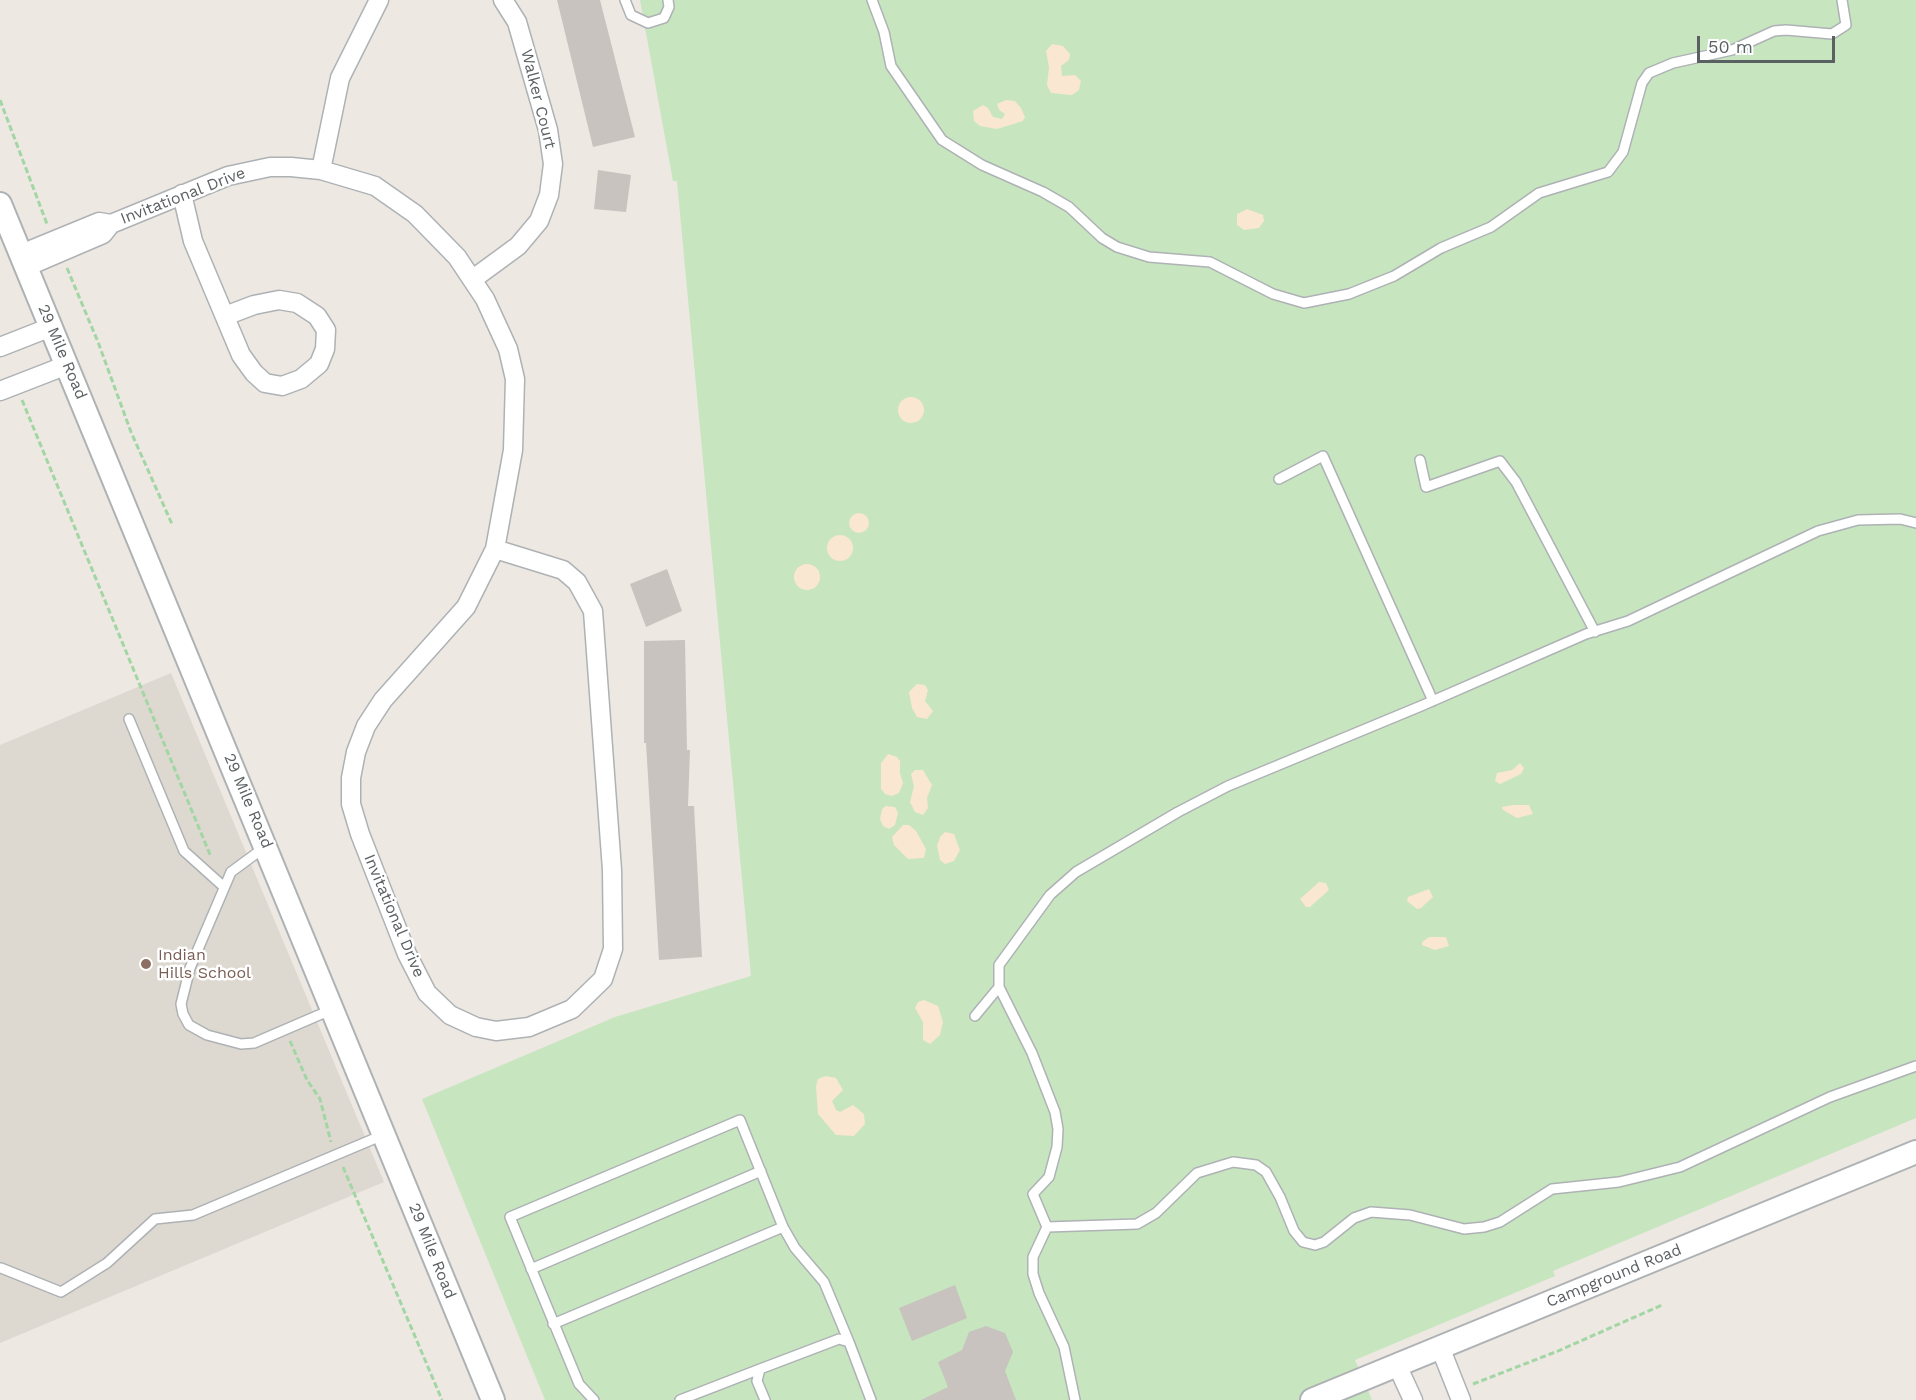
<!DOCTYPE html>
<html>
<head>
<meta charset="utf-8">
<style>
  body { margin:0 }
  #map { position:relative; width:1916px; height:1400px; overflow:hidden; background:#ede8e2; font-family:"Work Sans",sans-serif }
  canvas { display:block }
  .scale { position:absolute; left:1697px; top:36px; width:138px; height:27px; box-sizing:border-box; border:3px solid #5b6063; border-top:0; padding-left:8px; font-size:18px; line-height:21px; white-space:nowrap; color:#5b6063; -webkit-text-stroke:4px #fff; paint-order:stroke }
</style>
</head>
<body>
<div id="map">
<canvas width="1916" height="1400"></canvas>
<div class="scale">50 m</div>
</div>
<script>
const ctx = document.querySelector('canvas').getContext('2d');
ctx.lineJoin = 'round';
function fillPath(path, color) { ctx.fillStyle = color; ctx.fill(path, 'evenodd'); }
const toPath = rows => new Path2D(rows.map(r => 'M' + r).join(''));
function trace(path, color, width, dash) { ctx.strokeStyle = color; ctx.lineWidth = width; ctx.lineCap = dash ? 'butt' : 'round'; ctx.setLineDash(dash || []); ctx.stroke(path); }
function label(font, color, halo, rows, align = 'center') {
  ctx.font = font + ' "Work Sans",sans-serif'; ctx.lineWidth = 5; ctx.setLineDash([]); ctx.textBaseline = 'middle'; ctx.strokeStyle = halo; ctx.fillStyle = color; for (const [text, x, y, turn = 0] of rows) {
    ctx.save(); ctx.translate(x, y); ctx.rotate((+turn || 0) * Math.PI / 180); ctx.textAlign = isNaN(turn) ? turn : align; if (halo) ctx.strokeText(text, 0, 0); ctx.fillText(text, 0, 0); ctx.restore();
  }
}
fillPath(toPath([
  [171,673,384,1182,0,1343,0,745]
]), '#ddd8d0');
fillPath(toPath([
  [640,0,1916,0,1916,1118,1553,1271,1555,1276,1355,1360,1372,1400,545,1400,422,1099,615,1017,751,976,677,181,673,181]
]), '#c7e5bf');
fillPath(toPath([
  [1052,44,1063,46,1070,54,1069,60,1061,66,1062,76,1075,75,1081,81,1079,90,1072,95,1051,93,1047,85,1049,67,1046,51],
  [1006,100,1015,101,1021,108,1025,117,1023,121,997,129,980,126,974,121,973,111,983,105,988,108,993,117,1002,119,1005,114,999,110,997,104],
  [1247,209,1263,215,1264,221,1259,228,1244,230,1237,225,1237,214],
  '898 410a13 13 0 1 1 26 0a13 13 0 1 1-26 0Z',
  '849 523a10 10 0 1 1 20 0a10 10 0 1 1-20 0Z',
  '827 548a13 13 0 1 1 26 0a13 13 0 1 1-26 0Z',
  '794 577a13 13 0 1 1 26 0a13 13 0 1 1-26 0Z',
  [917,684,925,685,928,690,925,701,933,711,927,719,917,717,912,708,909,692],
  [888,754,897,757,900,761,900,773,903,783,899,793,892,796,885,794,881,789,881,763],
  [1520,763,1524,768,1521,774,1500,784,1495,781,1497,773,1512,770],
  [915,770,923,770,932,785,927,798,928,808,923,815,915,812,910,802,914,786,911,774],
  [1513,805,1529,805,1533,814,1517,818,1503,810,1502,807],
  [886,806,895,807,898,813,895,825,889,829,883,826,880,819,882,809],
  [903,825,909,825,916,831,926,849,924,858,908,859,894,845,892,837],
  [945,832,954,834,960,850,954,861,945,864,940,860,937,846,940,837],
  [1319,882,1326,883,1329,890,1310,907,1306,907,1300,899],
  [1429,889,1433,897,1421,908,1417,909,1407,901,1408,897],
  [1429,937,1446,937,1449,946,1435,950,1422,945,1422,942],
  [924,1000,938,1006,943,1022,940,1035,930,1044,923,1040,923,1022,915,1008,918,1002],
  [826,1076,836,1078,843,1090,832,1101,836,1110,840,1112,853,1105,864,1114,865,1124,854,1136,836,1135,818,1114,816,1086,818,1079]
]), '#fae7d1');
fillPath(toPath([
  [557,0,600,0,635,137,593,147],
  [598,170,631,175,626,212,594,209],
  [667,569,682,611,646,627,630,584],
  [685,640,687,750,690,750,688,806,694,806,702,957,659,960,646,743,644,743,644,641],
  [955,1285,967,1318,912,1341,899,1308],
  [986,1326,1005,1333,1013,1352,1005,1371,1016,1400,921,1400,948,1387,938,1362,962,1350,969,1332]
]), '#c8c3be');
const service = toPath([
  [625,0,631,15,648,23,664,18,669,7,668,0],
  [872,0,884,32,891,66,942,140,982,165,1043,192,1069,207,1102,238,1117,247,1149,257,1210,262,1273,294,1304,303,1349,294,1394,276,1441,248,1491,227,1539,193,1608,172,1623,152,1642,83,1649,73,1673,63,1732,50,1774,31,1786,30,1832,34,1846,25,1842,0],
  [1420,460,1426,487,1500,461,1516,482,1595,632],
  [1279,479,1323,456,1433,701],
  [129,719,184,851,224,887],
  [265,847,231,872,190,968,181,1004,183,1014,189,1025,207,1035,241,1044,254,1043,333,1009],
  [975,1016,999,987],
  [1047,1227,1137,1224,1156,1213,1197,1173,1233,1162,1256,1165,1266,1172,1280,1197,1294,1231,1303,1242,1315,1245,1324,1242,1354,1218,1371,1212,1410,1215,1464,1229,1484,1227,1500,1222,1552,1189,1619,1182,1680,1167,1830,1097,1916,1066],
  [1,1268,61,1292,107,1263,155,1219,193,1215,383,1135],
  [531,1269,761,1171],
  [553,1324,783,1227],
  [594,1400,579,1384,510,1217,740,1120,783,1227,795,1248,824,1282,849,1342],
  [680,1400,760,1369],
  [765,1400,757,1381,760,1369,839,1339,849,1342,871,1400],
  [1075,1400,1064,1347,1039,1293,1033,1274,1033,1257,1047,1227,1033,1194,1049,1177,1057,1147,1058,1129,1055,1112,1032,1053,999,987,999,965,1050,895,1076,872,1178,812,1228,786,1421,706,1586,634,1628,621,1818,531,1858,520,1900,519,1916,523]
]);
const minor = toPath([
  [321,170,340,78,379,0],
  [182,194,193,241,241,355,254,373,265,383,282,386,301,379,319,364,325,349,326,330,317,316,297,303,279,300,254,305,225,316],
  [21,254,99,222,111,224],
  [26,267,103,234,111,224,228,176,270,167,291,167,321,170,375,186,415,214,457,257,485,299,508,349,515,379,513,450,495,549,466,607,383,700,366,726,356,752,351,778,351,804,360,834,407,954,427,993,450,1015,476,1027,496,1031,529,1027,572,1009,603,979,613,949,612,870,593,611,577,582,563,570,495,549],
  [473,279,518,246,539,221,549,195,553,164,548,130,517,22,503,0],
  [0,347,51,327],
  [0,391,67,365],
  [1440,1347,1461,1400],
  [1397,1365,1413,1400]
]);
const tertiary = toPath([
  [0,204,493,1400],
  [1312,1400,1916,1152]
]);
trace(service, '#aeb2b5', 12);
trace(minor, '#aeb2b5', 21);
trace(tertiary, '#aeb2b5', 26);
trace(toPath([
  [0,100,47,224],
  [67,268,98,342,131,432,172,524],
  [22,400,211,857],
  [290,1041,307,1080,320,1099,331,1142],
  [343,1167,442,1400],
  [1473,1384,1558,1351,1662,1305]
]), '#a2d6a4', 3, [6, 3]);
trace(service, '#fff', 9);
trace(minor, '#fff', 18);
trace(tertiary, '#fff', 22);
for (const [x, y, r, color] of [
  [146,964,6,"#8d6e63"]
]) { const dot = new Path2D(); dot.arc(x, y, r, 0, 2 * Math.PI); ctx.fillStyle = color; ctx.fill(dot); trace(dot, '#fff', 2); }
label('16px', '#5b6063', '#fff', [
  ["Walker Court",538,99,76],
  ["Invitational Drive",183,196,-21],
  ["29 Mile Road",62,352,67],
  ["29 Mile Road",248,801,67],
  ["Invitational Drive",394,916,67],
  ["29 Mile Road",432,1251,68],
  ["Campground Road",1614,1276,-22]
]);
label('16px', '#785e54', '#fff', [
  ["Indian",158,955],
  ["Hills School",158,973]
], 'left');
</script>
</body>
</html>
